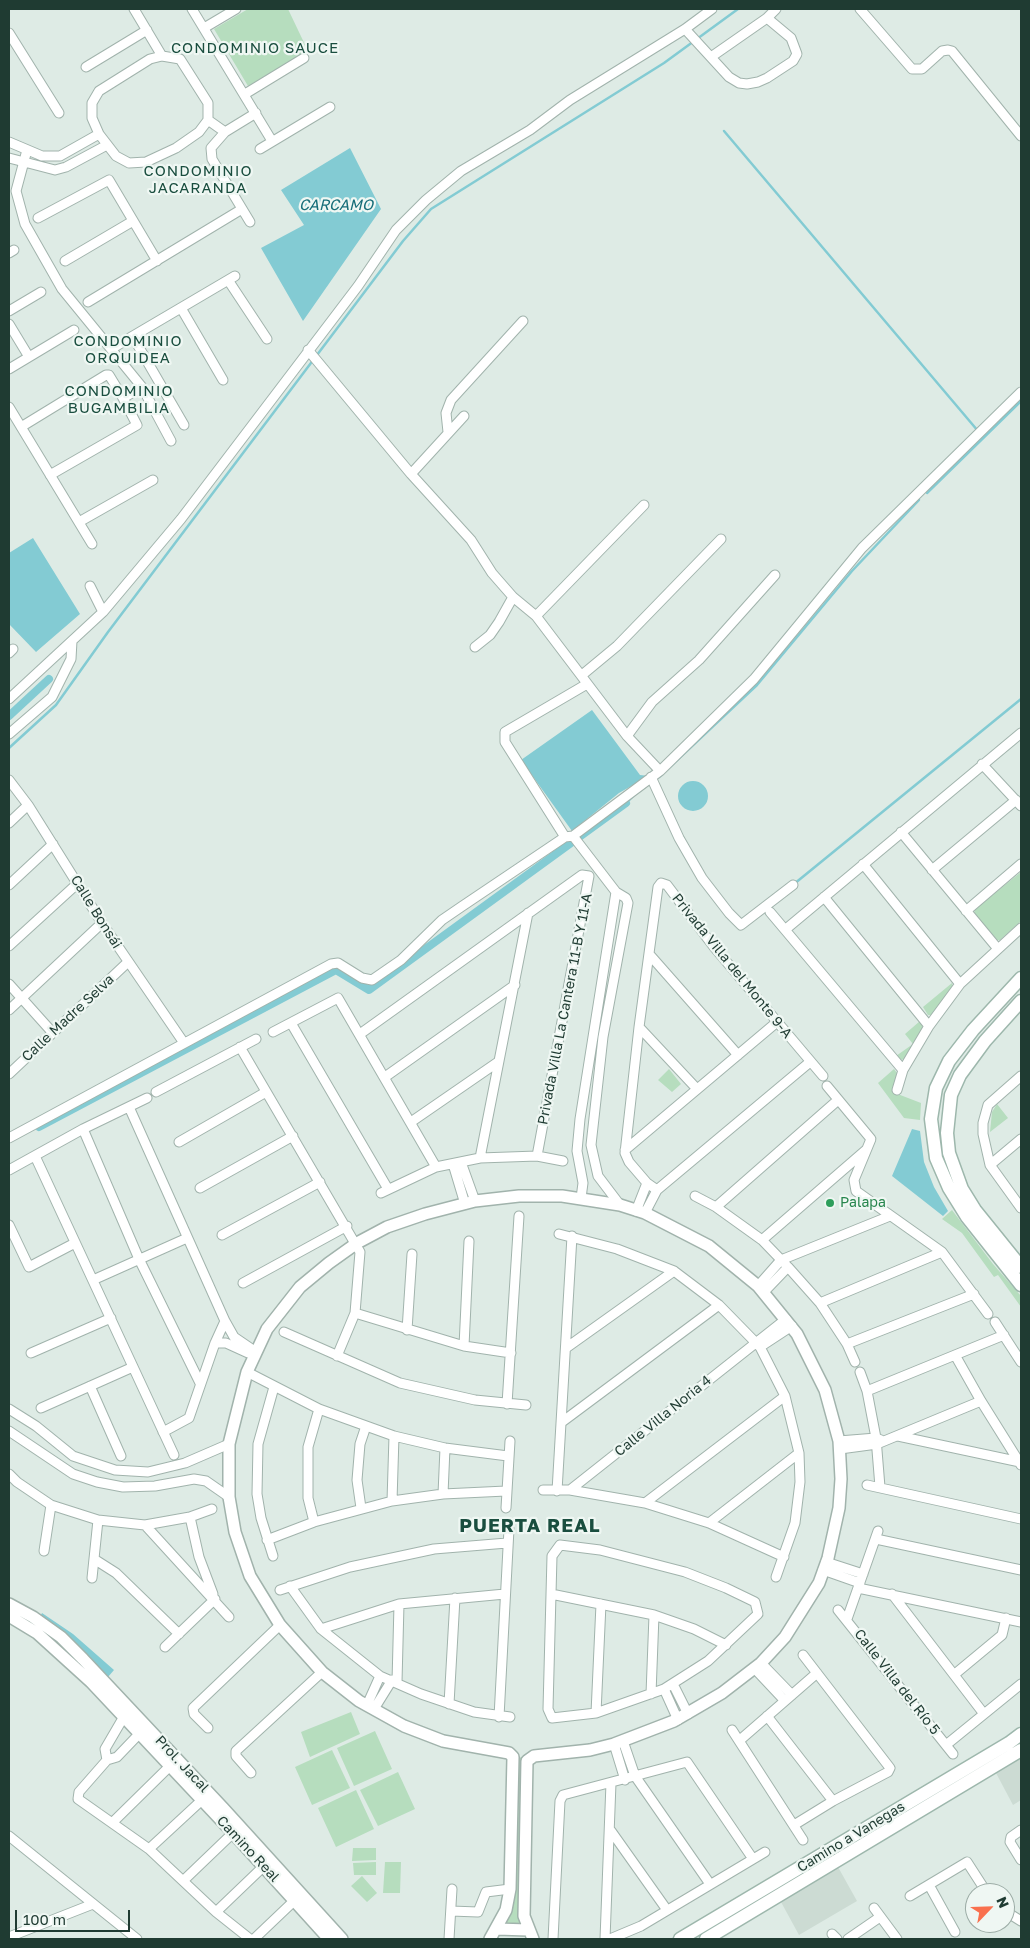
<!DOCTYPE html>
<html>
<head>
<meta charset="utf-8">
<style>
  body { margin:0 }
  #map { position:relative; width:1030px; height:1948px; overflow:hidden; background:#deebe5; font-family:"Golos Text",sans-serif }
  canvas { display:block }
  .frame { position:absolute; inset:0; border:10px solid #1f3b32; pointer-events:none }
  .north { position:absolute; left:965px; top:1883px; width:50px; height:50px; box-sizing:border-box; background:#eff7f3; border:1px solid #9caca6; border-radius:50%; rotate:66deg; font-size:14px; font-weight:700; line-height:20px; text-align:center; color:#1f3b32 }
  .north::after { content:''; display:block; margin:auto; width:18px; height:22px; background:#f9704e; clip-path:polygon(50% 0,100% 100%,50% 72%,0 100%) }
  .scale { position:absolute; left:15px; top:1910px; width:115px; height:22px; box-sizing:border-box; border:2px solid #1f3b32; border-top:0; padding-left:6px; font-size:15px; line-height:18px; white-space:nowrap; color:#1f3b32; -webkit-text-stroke:4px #eff7f3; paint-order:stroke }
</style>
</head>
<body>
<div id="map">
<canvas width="1030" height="1948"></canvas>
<div class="frame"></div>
<div class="north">N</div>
<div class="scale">100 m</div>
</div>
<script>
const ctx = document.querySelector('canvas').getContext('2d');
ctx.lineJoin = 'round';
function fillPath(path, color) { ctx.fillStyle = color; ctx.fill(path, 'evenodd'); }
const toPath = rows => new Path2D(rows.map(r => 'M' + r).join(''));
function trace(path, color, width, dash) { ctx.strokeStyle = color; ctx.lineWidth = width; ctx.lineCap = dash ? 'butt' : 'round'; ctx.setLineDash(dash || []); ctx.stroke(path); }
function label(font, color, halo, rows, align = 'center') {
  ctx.font = font + ' "Golos Text",sans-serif'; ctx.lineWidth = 4.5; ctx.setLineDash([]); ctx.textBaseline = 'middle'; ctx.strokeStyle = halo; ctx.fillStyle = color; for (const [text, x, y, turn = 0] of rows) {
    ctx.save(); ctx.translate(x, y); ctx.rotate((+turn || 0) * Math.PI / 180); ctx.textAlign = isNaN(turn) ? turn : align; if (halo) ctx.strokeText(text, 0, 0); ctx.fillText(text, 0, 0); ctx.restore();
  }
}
fillPath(toPath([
  [1021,1758,1021,1800,1013,1805,996,1773],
  [838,1867,857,1901,799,1935,781,1902]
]), '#ccdbd3');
fillPath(toPath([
  [248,9,288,9,308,51,248,86,214,29],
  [1021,872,1021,921,1000,940,997,940,974,914,975,909],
  [952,983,953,987,932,1015,928,1015,923,1007],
  [920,1021,923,1028,904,1059,901,1060,896,1056,913,1044,905,1034],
  [669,1069,681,1084,672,1092,658,1080],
  [894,1069,897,1073,895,1093,921,1103,920,1120,904,1118,878,1083],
  [997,1104,1008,1118,990,1132,992,1112],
  [952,1210,993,1264,1021,1296,1021,1307,998,1275,994,1277,962,1233,942,1219],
  [351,1712,360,1734,310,1757,301,1732],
  [375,1731,392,1769,354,1786,337,1748],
  [332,1750,350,1788,312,1805,295,1767],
  [513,1757,530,1758,528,1930,497,1929,506,1910],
  [398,1772,415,1809,378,1826,360,1790],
  [356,1790,374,1829,336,1847,318,1808],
  [353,1848,376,1848,376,1860,352,1861],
  [376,1862,376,1875,354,1875,353,1863],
  [385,1862,401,1862,400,1893,383,1893],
  [362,1876,377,1893,367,1902,351,1886]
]), '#b6ddbe');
fillPath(toPath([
  [350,148,381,209,303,321,261,248,304,225,281,190],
  [33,538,80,614,36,652,9,624,9,553],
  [592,710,640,775,649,776,619,793,572,831,521,760],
  '678 796a15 15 0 1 1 30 0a15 15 0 1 1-30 0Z',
  [912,1129,920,1131,924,1162,934,1187,948,1211,943,1216,892,1176],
  [42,1613,73,1634,114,1670,108,1677,69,1639,40,1617]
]), '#83cbd3');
trace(toPath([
  [724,131,978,431],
  [927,493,1021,401],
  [9,748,56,705,108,632,403,241,431,209,664,63,738,9],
  [659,777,757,685,852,571,919,500],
  [626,803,634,795],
  [794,884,1021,699]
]), '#83cbd3', 2.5);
trace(toPath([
  [9,716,49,679],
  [39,1127,336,970,369,990,626,803]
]), '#83cbd3', 8);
const minor = toPath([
  [134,9,162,56],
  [192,9,272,141],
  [860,9,912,69,922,69,942,51,948,50,952,51,1021,136],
  [204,28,236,9],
  [685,29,729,77,739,83,747,84,758,82,767,78,793,61,797,54,791,38,767,18],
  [9,33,59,113],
  [162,56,180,59,208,103,208,120,199,132,176,148,146,162,129,163,116,156,99,134,92,118,92,103,99,91,150,59,162,56],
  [711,57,767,18,776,9],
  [86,67,147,30],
  [245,94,304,58],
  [208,120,225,132],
  [9,142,42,156,60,156,99,134],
  [260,149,330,107],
  [27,150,16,191,25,224,62,289,142,387,171,441],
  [9,158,55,170,66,167,107,145],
  [38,218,109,180,157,261],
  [250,222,212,159,211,148,225,132,256,113],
  [9,253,14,250],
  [65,261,133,221],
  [228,280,267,339],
  [88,302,242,209],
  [181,308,223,380],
  [9,311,41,292],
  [9,324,29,357],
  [133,337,184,425],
  [111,349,235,276],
  [308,350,411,474,471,540,492,573,513,597,536,616,627,736,660,771],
  [9,369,74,330],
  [123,398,142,387],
  [9,407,92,544],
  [21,427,106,375,109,375,123,398,137,425,50,475],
  [448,432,446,413,451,400,523,321],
  [411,474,464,416],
  [79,522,153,480],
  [90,586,103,612],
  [536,616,644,505],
  [475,647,490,635,499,622,513,597],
  [9,653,13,649],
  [582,675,617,646,721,539],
  [9,699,103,612,181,519,358,286,396,230,426,200,461,171,530,130,570,100,685,29,712,9],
  [9,734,52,697,71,659,72,641],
  [627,736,652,702,699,660,775,575],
  [982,764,1021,806],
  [651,777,679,838,702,878,729,913,741,925,793,885],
  [9,780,28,805,102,923,184,1043],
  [9,823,28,805],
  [901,832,998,949],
  [573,836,616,892,626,898,628,903,603,1037,591,1145,598,1176,620,1205],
  [565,837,505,742,505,732,587,684],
  [863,864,960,984],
  [932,870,1016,800],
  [9,885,53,844],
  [824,897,929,1026],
  [966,911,1021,864],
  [770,912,903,1070],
  [786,929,1021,733],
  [9,946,78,883],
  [649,954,738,1055],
  [9,984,52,1032],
  [9,1010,102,923],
  [291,1023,388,1189],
  [639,1027,697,1089],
  [273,1032,338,998,436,1167],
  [360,1034,582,875,589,876,537,1156],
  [240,1047,360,1252,355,1313,337,1356],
  [9,1074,128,962],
  [1021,1076,988,1105,983,1123,983,1134,990,1165,1021,1208],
  [385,1077,515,985],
  [827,1086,871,1139,854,1180,856,1191,942,1252,988,1314],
  [897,1090,903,1070,929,1026,960,984,1021,928],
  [156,1092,256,1039],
  [129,1107,225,1321,215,1343,189,1418,163,1432],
  [411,1122,498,1062],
  [83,1129,139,1259,200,1383],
  [9,1138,331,964,338,963,362,978,372,980,401,960,442,920,461,907,565,837,573,836,660,771,754,679,862,548,1021,392],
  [179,1142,266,1092],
  [625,1150,777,1022],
  [35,1156,174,1455],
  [480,1158,528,913],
  [461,1162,475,1201],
  [453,1164,465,1204],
  [990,1165,1021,1139],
  [9,1170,83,1129,147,1098],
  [200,1188,293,1136],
  [657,1190,647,1183,629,1162,625,1153,639,1027,658,887,661,883,667,885,714,947,823,1076],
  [381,1193,436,1167,480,1158,537,1156,563,1161],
  [695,1196,716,1207,762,1240,788,1267,820,1303,847,1344,855,1362],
  [581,1198,583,1183,577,1151,580,1119,616,892],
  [716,1207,838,1100],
  [636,1211,647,1183],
  [645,1213,657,1190,810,1062],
  [9,1225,29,1267,75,1243],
  [559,1234,617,1249,674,1271,719,1305,760,1347,785,1396,799,1453,800,1482,795,1523,776,1577],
  [222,1235,320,1182],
  [762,1240,866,1150],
  [93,1280,187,1238],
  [243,1283,347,1226],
  [758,1286,781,1260,890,1216],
  [764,1292,788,1267],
  [820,1303,942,1252],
  [355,1313,464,1346,511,1353],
  [225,1321,234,1337,256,1352],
  [995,1322,1021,1362],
  [407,1330,412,1254],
  [284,1332,400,1383,475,1400,526,1405],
  [215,1343,226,1343,248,1353],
  [847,1344,974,1294],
  [464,1346,469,1241],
  [760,1347,792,1326],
  [566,1348,674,1271],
  [31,1353,111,1318],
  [955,1355,981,1401,1021,1465],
  [247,1372,319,1409,394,1436,445,1448,508,1456],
  [860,1372,867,1391,876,1438,880,1487],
  [90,1386,121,1456],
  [867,1391,1004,1335],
  [507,1404,519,1216],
  [41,1408,133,1367],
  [9,1409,36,1426,73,1456,115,1470,148,1472,185,1463,229,1444],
  [562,1422,719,1305],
  [9,1431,73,1474,97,1482,123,1487,155,1486,194,1479,206,1481,229,1497],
  [898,1436,1020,1462],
  [839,1441,876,1438,881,1440],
  [840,1449,877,1444,981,1401],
  [9,1474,17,1482,51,1505,98,1520,145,1525,190,1517,212,1509],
  [867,1485,1021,1519],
  [543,1490,570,1490,645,1503,709,1523,784,1557],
  [570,1490,786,1319],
  [557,1491,572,1236],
  [443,1494,445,1448],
  [392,1501,394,1436],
  [645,1503,785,1396],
  [361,1508,357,1480,360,1444,366,1426],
  [506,1508,510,1441],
  [190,1517,199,1557,213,1594],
  [314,1522,308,1498,308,1447,319,1409],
  [709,1523,799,1453],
  [145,1525,229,1617],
  [876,1539,1021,1570],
  [267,1540,314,1522,392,1501,443,1494,506,1491],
  [560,1545,600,1550,685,1572,726,1588,755,1602,758,1614,708,1661,664,1689,596,1713,552,1718,548,1709,552,1556,560,1545],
  [44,1551,51,1505],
  [273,1556,261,1518,257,1494,258,1444,274,1387],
  [94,1559,116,1573,179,1634],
  [826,1562,863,1574],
  [823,1570,860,1583],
  [92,1578,98,1520],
  [290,1586,321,1629,380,1676,421,1694,474,1712,510,1717],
  [858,1588,1021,1622],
  [280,1590,350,1567,434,1549,507,1543],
  [551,1594,654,1615,694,1629,726,1645],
  [892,1594,984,1714],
  [838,1610,953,1754],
  [847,1619,878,1531],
  [321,1629,399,1604,505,1594],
  [165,1647,215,1599],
  [761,1663,792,1695],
  [754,1668,785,1701],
  [955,1674,1002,1635,1006,1618],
  [397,1682,399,1604],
  [673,1684,688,1714],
  [664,1689,678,1720],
  [651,1694,654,1615],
  [449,1704,455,1598],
  [367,1705,380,1676],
  [374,1709,392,1680],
  [596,1713,601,1604],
  [767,1716,833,1801],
  [499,1717,509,1529],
  [208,1728,194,1714,193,1708,280,1625],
  [732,1730,803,1840],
  [140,1733,117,1757,107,1760,79,1792,78,1799,149,1849,216,1912,250,1939],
  [740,1740,817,1673],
  [623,1741,635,1776,710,1884],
  [614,1744,625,1780],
  [946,1745,1021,1684],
  [107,1760,105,1749,126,1713],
  [251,1773,236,1756,236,1751,322,1672],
  [112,1823,170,1766],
  [794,1825,833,1801,888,1772,890,1768,803,1655],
  [1021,1830,1011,1837,1010,1842,1021,1860],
  [611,1831,667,1910],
  [9,1836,137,1939],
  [149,1849,202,1800],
  [184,1880,233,1833],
  [929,1885,955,1932],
  [910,1896,967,1862,987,1893],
  [874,1908,897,1939],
  [451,1911,478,1912,486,1892,510,1889],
  [1005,1911,1021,1921],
  [216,1912,264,1866],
  [832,1934,837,1939],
  [9,1937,93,1904],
  [254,1939,295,1900],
  [449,1939,452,1889],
  [553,1939,560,1801,563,1795,687,1762,753,1859],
  [605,1939,611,1783],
  [610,1939,641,1926,765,1852],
  [848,1939,880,1917]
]);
const tertiary = toPath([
  [9,1604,33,1617,61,1637,83,1659,223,1808,342,1939],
  [9,1616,37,1633,91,1682,233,1833,329,1939],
  [497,1929,528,1930],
  [490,1939,506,1910,510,1889,513,1757,509,1753,443,1741,404,1726,359,1701,322,1672,280,1625,250,1576,235,1532,229,1497,229,1444,247,1372,267,1329,300,1287,329,1263,357,1243,387,1227,425,1214,475,1201,519,1196,562,1196,620,1205,645,1213,709,1246,758,1286,797,1334,825,1390,839,1441,841,1479,839,1508,828,1558,819,1583,785,1637,761,1663,722,1693,674,1721,614,1744,590,1750,534,1756,527,1761,524,1916,533,1939]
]);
const secondary = toPath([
  [1021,978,973,1030,949,1061,936,1088,931,1119,936,1158,949,1188,967,1217,1021,1285],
  [1021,1001,985,1041,960,1075,951,1095,947,1133,949,1153,962,1189,975,1210,1021,1267],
  [680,1939,1009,1743,1021,1734],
  [706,1939,1021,1750]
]);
trace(minor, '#a1b3ac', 11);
trace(tertiary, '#a1b3ac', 14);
trace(secondary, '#9db7ac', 15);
trace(minor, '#fff', 9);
trace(tertiary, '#fff', 11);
trace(secondary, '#fff', 12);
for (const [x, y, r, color] of [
  [830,1203,5,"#2e9e5b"]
]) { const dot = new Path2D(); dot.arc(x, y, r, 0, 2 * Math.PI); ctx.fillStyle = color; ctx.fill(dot); trace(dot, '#eff7f3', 2); }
label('14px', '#1f3b32', '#eff7f3', [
  ["Calle Bonsái",96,912,58],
  ["Privada Villa del Monte 9-A",732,966,51],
  ["Privada Villa La Cantera 11-B Y 11-A",565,1009,-79],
  ["Calle Madre Selva",68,1018,-43],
  ["Calle Villa Noria 4",663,1416,-39],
  ["Calle Villa del Río 5",897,1682,52],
  ["Prol. Jacal",182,1764,47],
  ["Camino a Vanegas",851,1837,-31],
  ["Camino Real",248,1849,47]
]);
label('14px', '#27864d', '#eff7f3', [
  ["Palapa",840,1203]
], 'left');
ctx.letterSpacing = '1px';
label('15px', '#1a4e3f', '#eff7f3', [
  ["CONDOMINIO SAUCE",255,48],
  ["CONDOMINIO",198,171],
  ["JACARANDA",198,188],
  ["CONDOMINIO",128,341],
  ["ORQUIDEA",128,358],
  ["CONDOMINIO",119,391],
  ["BUGAMBILIA",119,408]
]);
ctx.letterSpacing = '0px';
label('italic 15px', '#176e79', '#eff7f3', [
  ["CARCAMO",336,205]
]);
ctx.letterSpacing = '1px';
label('bold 19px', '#1a4e3f', '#eff7f3', [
  ["PUERTA REAL",530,1526]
]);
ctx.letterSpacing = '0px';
</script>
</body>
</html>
